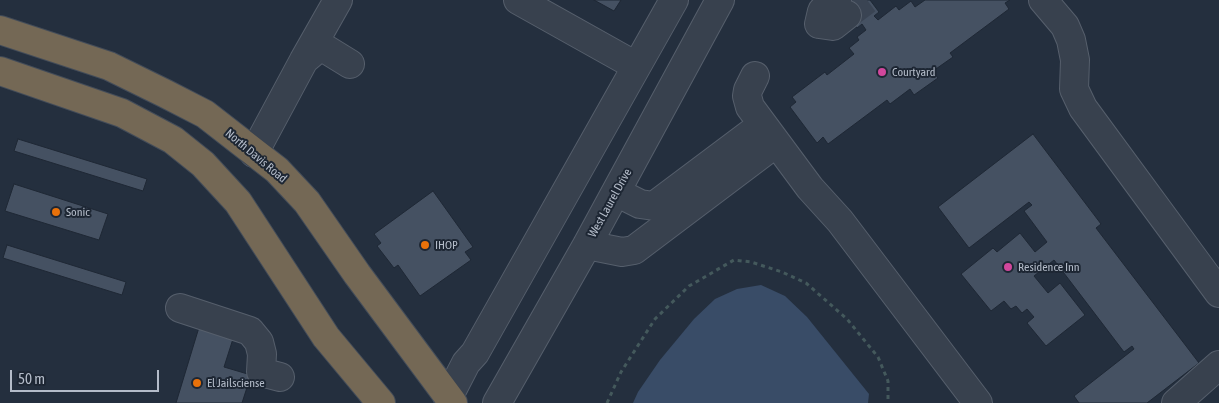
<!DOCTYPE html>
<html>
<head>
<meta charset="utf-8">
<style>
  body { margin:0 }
  #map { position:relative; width:1219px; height:403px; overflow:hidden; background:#242f3e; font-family:"Asap Condensed",sans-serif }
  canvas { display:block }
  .scale { position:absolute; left:10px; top:370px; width:149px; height:22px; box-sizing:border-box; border:2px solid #b4bcc9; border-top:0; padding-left:6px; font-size:15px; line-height:18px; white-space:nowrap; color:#b4bcc9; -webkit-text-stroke:4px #1d2633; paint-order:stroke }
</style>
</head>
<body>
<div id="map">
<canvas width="1219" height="403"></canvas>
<div class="scale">50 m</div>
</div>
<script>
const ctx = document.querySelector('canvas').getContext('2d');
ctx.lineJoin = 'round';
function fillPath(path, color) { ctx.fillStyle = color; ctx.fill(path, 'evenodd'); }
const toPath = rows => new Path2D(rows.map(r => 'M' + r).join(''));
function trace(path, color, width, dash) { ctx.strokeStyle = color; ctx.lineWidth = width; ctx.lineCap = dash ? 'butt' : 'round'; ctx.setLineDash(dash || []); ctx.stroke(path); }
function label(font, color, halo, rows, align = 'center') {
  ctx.font = font + ' "Asap Condensed",sans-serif'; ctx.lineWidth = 4; ctx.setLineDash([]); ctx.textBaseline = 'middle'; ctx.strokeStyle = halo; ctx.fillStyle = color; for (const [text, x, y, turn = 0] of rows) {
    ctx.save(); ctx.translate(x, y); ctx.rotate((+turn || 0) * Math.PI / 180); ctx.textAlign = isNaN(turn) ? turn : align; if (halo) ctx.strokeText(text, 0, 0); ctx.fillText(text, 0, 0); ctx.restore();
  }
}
fillPath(toPath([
  [761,285,785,296,807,317,869,394,868,403,633,403,638,392,660,360,694,319,715,299,737,289]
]), '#394c67');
const building = toPath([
  [594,0,621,0,614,11,594,0],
  [850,0,870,0,879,12,874,16,878,20,896,6,899,10,911,1,915,7,925,0,1010,0,1005,3,1009,9,950,53,953,57,933,71,938,78,914,95,910,89,890,104,887,100,828,144,823,137,817,143,790,107,796,102,792,97,825,72,827,75,854,54,849,48,859,40,857,37,866,30,862,24,857,28,841,6,850,0],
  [1033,134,1101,224,1096,228,1199,363,1147,403,1079,403,1074,396,1134,349,1132,346,1124,352,1054,260,1034,276,1048,293,1060,283,1085,315,1046,346,1027,323,1034,317,1027,309,1022,313,1016,306,1011,309,1004,301,991,311,961,274,993,248,997,252,1020,233,1035,252,1047,242,1024,211,1032,205,1029,202,969,248,938,207,1033,134],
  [18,139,147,179,143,191,14,151,18,139],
  [14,184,108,214,99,240,5,211,14,184],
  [433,191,473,247,465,252,471,260,420,296,398,265,394,268,377,246,381,243,374,234,433,191],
  [7,245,126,282,122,295,3,258,7,245],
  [240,317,224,367,251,375,242,403,176,403,200,324,240,317]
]);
fillPath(building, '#455162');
trace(building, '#1f2835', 1);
trace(toPath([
  [847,15,867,0]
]), '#3a4453', 28, [28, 14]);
const minor = toPath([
  [518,0,636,66],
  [837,0,822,11,819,24,833,26,847,15],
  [1043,0,1065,26,1071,40,1075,60,1074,89,1083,108,1219,293],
  [304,60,317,49,324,48,350,64],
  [755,76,748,90,747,96,750,107,810,188,840,221,978,403],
  [254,153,304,60,338,0],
  [616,192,640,204,654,206,762,125],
  [587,245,622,252,634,250,776,143],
  [180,308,250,331,259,342,262,354,261,372,280,377],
  [448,398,466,363,475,353,674,0],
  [497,403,587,245,720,0],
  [1176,403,1219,365]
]);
const highway = toPath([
  [0,30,109,66,166,94,205,114,277,170,307,202,357,274,453,403],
  [0,71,122,113,173,140,203,164,238,202,326,337,381,403]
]);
trace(minor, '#565f6c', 30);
trace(highway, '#434c59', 30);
trace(toPath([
  [607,403,621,372,655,319,689,286,734,260,751,262,782,272,806,283,847,319,878,357,888,381,888,403]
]), '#44595c', 3, [4, 4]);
trace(minor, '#38414e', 28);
trace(highway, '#746855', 28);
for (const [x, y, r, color] of [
  [882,72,5,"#d1479c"],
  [56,212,5,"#e8710a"],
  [425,245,5,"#e8710a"],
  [1008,267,5,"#d1479c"],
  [197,383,5,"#e8710a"]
]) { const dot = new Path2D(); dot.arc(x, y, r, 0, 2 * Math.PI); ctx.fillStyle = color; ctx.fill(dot); trace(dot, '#1d2633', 2); }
label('12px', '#b4bcc9', '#1d2633', [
  ["Courtyard",892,72],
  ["Sonic",66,212],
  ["IHOP",435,245],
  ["Residence Inn",1018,267],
  ["El Jailsciense",207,383]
], 'left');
label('12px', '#b4bcc9', '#1d2633', [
  ["North Davis Road",256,156,40],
  ["West Laurel Drive",610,203,-61]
]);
</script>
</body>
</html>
